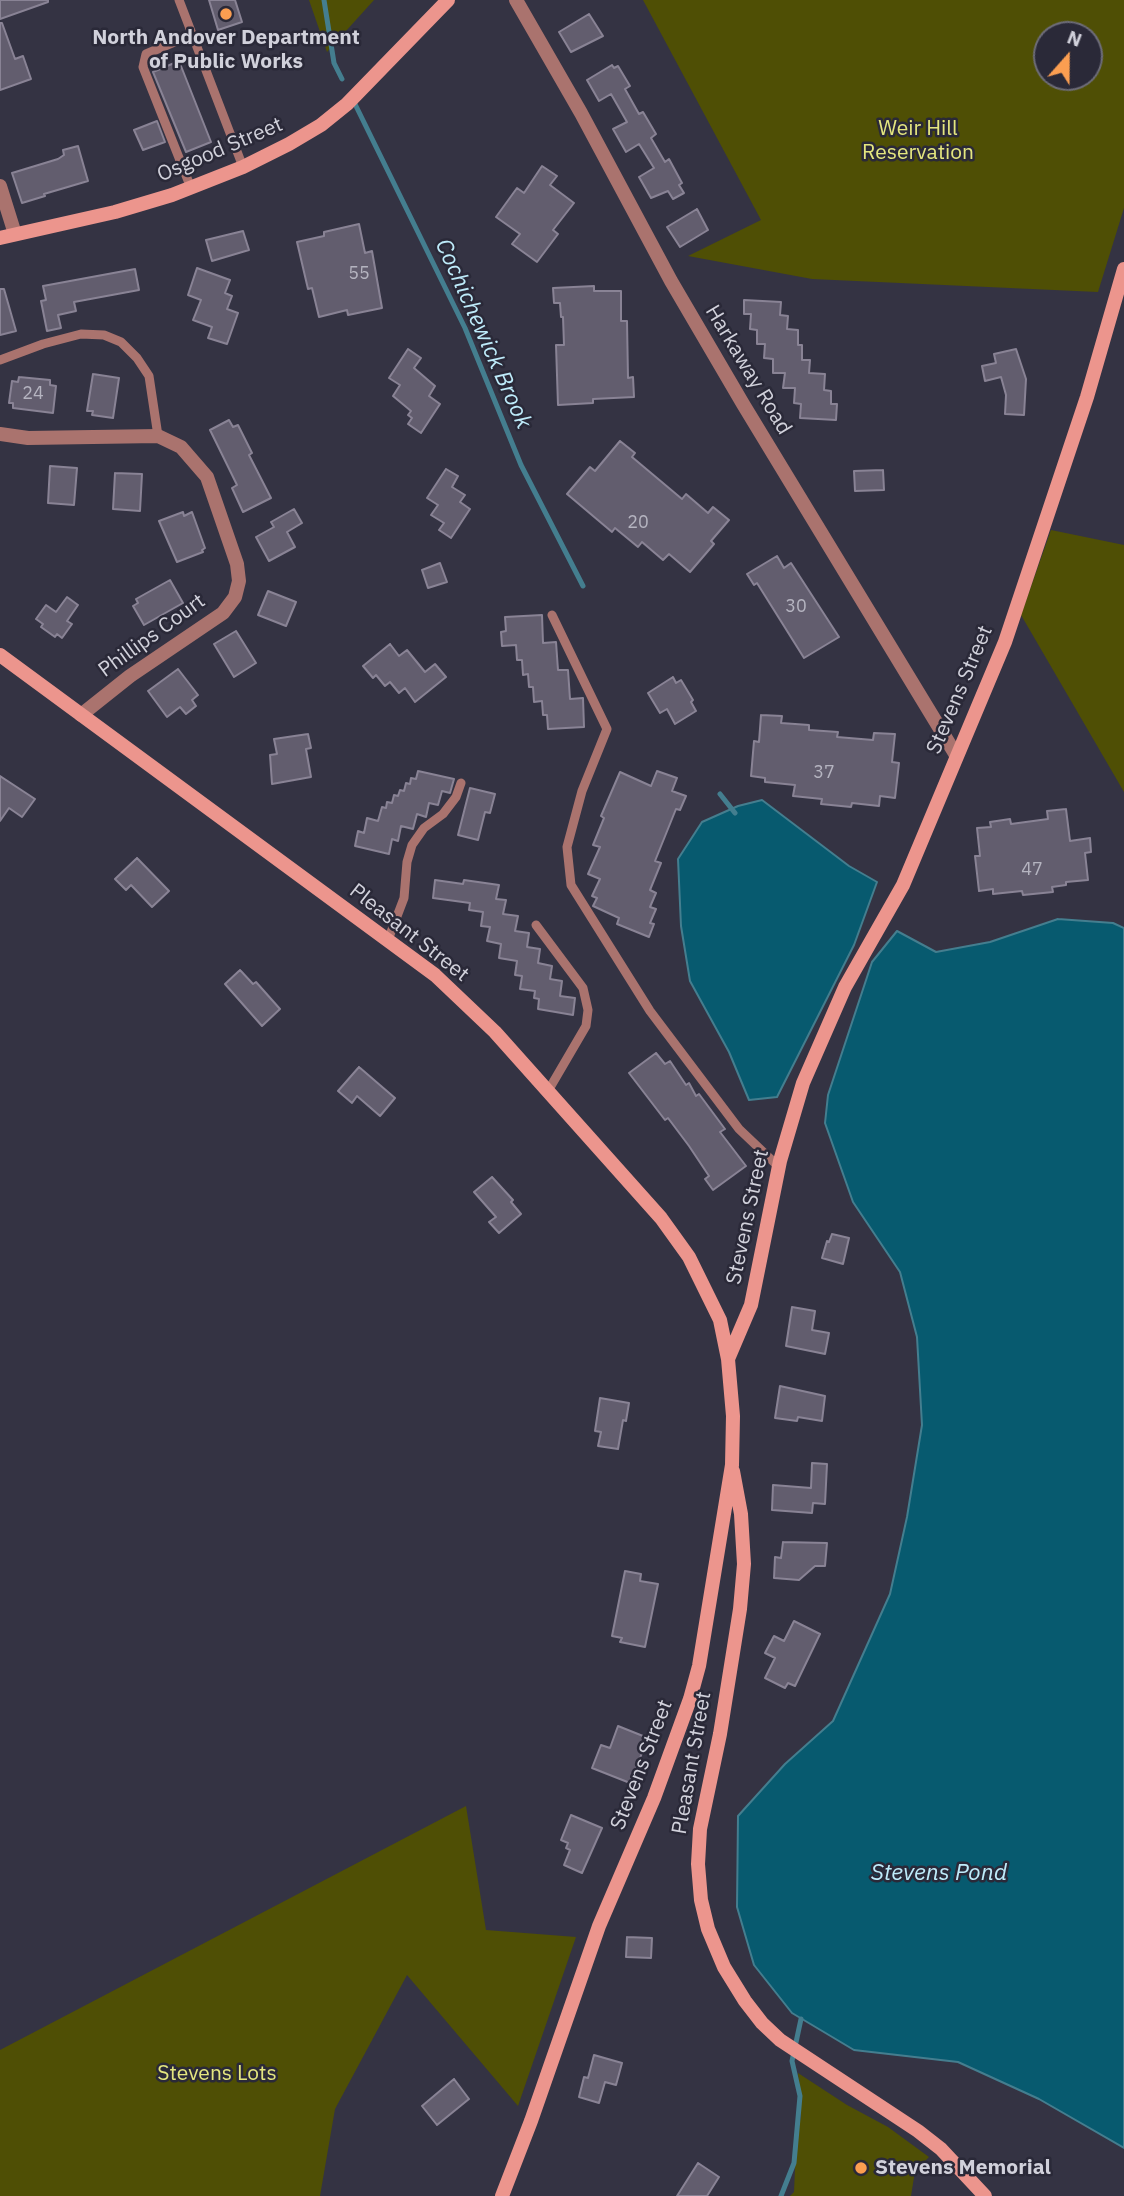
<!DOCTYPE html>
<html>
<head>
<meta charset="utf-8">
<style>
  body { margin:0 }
  #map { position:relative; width:1124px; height:2196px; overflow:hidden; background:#343343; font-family:"IBM Plex Sans",sans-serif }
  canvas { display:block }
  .north { position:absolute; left:1033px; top:21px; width:70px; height:70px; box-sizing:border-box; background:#2a2938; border:2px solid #6d6c79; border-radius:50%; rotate:21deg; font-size:19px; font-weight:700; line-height:28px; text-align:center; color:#d1d1db }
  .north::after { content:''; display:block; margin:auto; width:24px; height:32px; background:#fb9e51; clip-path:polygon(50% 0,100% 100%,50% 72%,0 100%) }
</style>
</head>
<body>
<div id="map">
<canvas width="1124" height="2196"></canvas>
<div class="north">N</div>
</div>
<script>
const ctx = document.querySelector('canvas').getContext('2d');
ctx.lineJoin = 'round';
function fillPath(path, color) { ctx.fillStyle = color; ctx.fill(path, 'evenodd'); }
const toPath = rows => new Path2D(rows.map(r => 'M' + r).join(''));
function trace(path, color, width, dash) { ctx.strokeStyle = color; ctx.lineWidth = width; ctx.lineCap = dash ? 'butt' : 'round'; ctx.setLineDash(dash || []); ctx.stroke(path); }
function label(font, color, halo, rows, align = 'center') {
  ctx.font = font + ' "IBM Plex Sans",sans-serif'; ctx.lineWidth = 5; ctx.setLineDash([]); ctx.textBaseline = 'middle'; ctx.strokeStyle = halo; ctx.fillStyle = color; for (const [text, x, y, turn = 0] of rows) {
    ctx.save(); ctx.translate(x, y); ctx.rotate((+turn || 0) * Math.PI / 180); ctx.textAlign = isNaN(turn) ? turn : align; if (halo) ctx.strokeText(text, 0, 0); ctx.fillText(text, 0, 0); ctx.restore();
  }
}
fillPath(toPath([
  [309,0,374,0,327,52],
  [643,0,1124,0,1124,208,1098,292,812,279,688,256,761,220],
  [1047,35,1089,35,1089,77,1047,77],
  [1051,530,1124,545,1124,792,1021,615],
  [466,1806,486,1930,576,1937,518,2106,407,1975,335,2109,320,2196,0,2196,0,2050],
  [798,2073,847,2105,888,2127,929,2157,915,2171,911,2196,790,2196,794,2192,796,2146,801,2115]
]), '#4f4f05');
const water = toPath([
  [762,800,849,866,877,882,854,945,777,1097,749,1100,729,1052,690,981,681,926,678,859,702,822,738,806,762,800],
  [1058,919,1113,923,1124,928,1124,2148,1039,2099,958,2062,854,2050,792,2013,754,1965,737,1907,738,1816,785,1764,833,1721,890,1594,907,1517,922,1425,917,1337,900,1272,853,1202,825,1123,828,1095,872,962,897,931,936,952,990,942,1058,919]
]);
fillPath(water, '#075a6f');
trace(water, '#447e8f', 2);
trace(toPath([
  [324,0,334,63,342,79],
  [354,102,465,328,521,465,583,586],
  [720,794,735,813],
  [781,2196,794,2163,800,2096,792,2061,801,2019]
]), '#447e8f', 5);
const building = toPath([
  [0,0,48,0,48,2,0,19,0,0],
  [209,0,235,0,242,22,218,30,209,0],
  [589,14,603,36,571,52,559,32,589,14],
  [0,23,2,23,15,59,23,56,31,79,0,90,0,23],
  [179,61,211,142,186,152,153,72,179,61],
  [612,65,614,68,618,66,630,86,625,89,639,114,643,112,656,134,651,138,665,162,669,159,682,183,679,185,684,193,673,199,668,191,651,198,639,177,654,168,639,144,626,152,613,129,627,122,611,94,599,101,587,80,612,65],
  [157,121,165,142,143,150,134,130,157,121],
  [78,146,88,181,44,194,45,196,22,203,12,173,58,159,64,155,63,150,78,146],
  [542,166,557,176,550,185,574,203,553,230,558,234,537,262,512,244,520,234,496,217,517,188,524,193,542,166],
  [697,209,708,230,680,247,667,227,697,209],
  [359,224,365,253,372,251,382,308,348,315,347,310,319,317,312,288,308,289,297,242,324,236,324,232,359,224],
  [243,231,249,250,212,261,206,240,243,231],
  [197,268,230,280,225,293,232,296,227,309,238,313,227,344,208,338,212,327,193,320,201,300,188,295,197,268],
  [135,269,139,290,74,302,76,311,58,315,61,328,47,331,41,301,46,300,43,286,135,269],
  [594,286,594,291,621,291,621,321,627,321,628,378,633,377,634,397,593,399,593,403,558,405,556,345,564,345,563,317,561,317,560,303,554,303,553,288,594,286],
  [0,289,4,289,16,331,0,335,0,289],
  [744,300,781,302,780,315,788,316,787,329,798,330,798,345,802,345,802,360,810,360,809,373,825,374,824,390,831,391,831,404,837,404,836,420,800,418,801,404,794,403,795,388,783,388,785,373,773,373,773,359,764,358,765,344,757,344,757,330,750,329,751,314,744,314,744,300],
  [408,349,421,358,414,368,435,386,429,396,440,404,421,433,408,424,412,418,408,415,411,411,393,396,400,385,389,378,408,349],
  [1016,349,1026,379,1024,415,1005,414,1006,395,1001,377,985,381,982,366,996,363,994,354,1016,349],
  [93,374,119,378,113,418,92,415,93,411,87,411,93,374],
  [19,377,50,380,50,385,56,386,53,413,13,408,13,403,9,403,12,381,18,382,19,377],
  [229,420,233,427,238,425,252,453,249,455,271,498,243,512,232,488,237,485,210,430,229,420],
  [620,441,635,453,632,457,682,499,686,494,708,513,713,507,729,520,711,541,714,544,690,572,669,554,663,560,642,542,638,547,615,528,612,532,567,494,590,467,595,471,620,441],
  [50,466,77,468,74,505,48,503,50,466],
  [446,469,458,476,452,487,465,495,460,502,470,509,451,538,439,530,444,523,431,515,438,505,427,498,446,469],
  [883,470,884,490,855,491,854,471,883,470],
  [115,473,142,474,140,511,113,509,115,473],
  [294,509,302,523,287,532,295,547,269,561,256,537,274,527,271,522,294,509],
  [183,512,184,516,192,512,205,548,202,550,203,552,177,562,159,521,183,512],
  [777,556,784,568,791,563,839,637,804,658,757,583,754,585,747,574,777,556],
  [440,563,447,582,428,588,422,570,440,563],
  [170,580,183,603,144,625,133,606,138,603,136,599,170,580],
  [268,591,296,602,286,626,258,615,268,591],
  [67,597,78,605,67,621,72,624,62,638,57,634,55,637,41,627,43,624,36,619,46,605,56,612,67,597],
  [542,615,543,643,556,642,558,670,568,670,570,699,583,698,584,727,548,729,547,715,543,715,542,701,534,702,533,687,529,687,528,674,523,675,522,660,517,660,516,645,502,646,501,632,506,631,505,617,542,615],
  [236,631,256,663,234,677,214,644,236,631],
  [390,644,399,656,407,650,425,672,435,664,446,677,415,702,405,688,399,693,390,682,385,686,376,675,373,678,363,666,390,644],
  [178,669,198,695,192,700,196,706,186,714,180,707,167,717,148,691,178,669],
  [673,677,676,683,681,680,693,700,691,702,696,711,675,724,667,709,660,713,648,693,673,677],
  [761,715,782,716,781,723,809,725,809,730,838,732,837,737,873,740,874,733,895,734,892,762,899,763,895,798,880,796,879,806,852,803,851,807,821,804,822,799,793,796,795,785,765,782,765,778,751,776,754,741,759,742,761,715],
  [308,734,311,748,306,749,311,777,272,784,270,755,277,754,274,739,308,734],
  [418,771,454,779,450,793,442,791,438,805,429,803,426,817,417,814,413,829,401,826,398,841,392,839,389,854,355,846,358,831,364,833,367,818,378,821,382,807,386,808,387,802,392,803,394,795,398,796,400,790,404,791,406,783,410,784,411,778,416,779,418,771],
  [657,771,677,778,672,791,686,796,680,810,676,809,655,861,661,863,650,890,656,893,650,907,656,909,650,923,654,924,649,937,617,924,619,918,593,906,597,898,592,896,600,879,588,874,600,847,593,845,604,818,601,816,620,772,651,786,657,771],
  [0,776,35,799,22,817,9,808,0,821,0,776],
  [470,788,495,794,490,813,485,812,478,840,458,835,470,788],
  [1066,809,1070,841,1090,838,1091,852,1085,853,1088,880,1066,882,1066,885,1052,887,1053,892,1023,895,1022,891,993,894,993,889,979,891,975,856,980,856,977,828,991,827,990,822,1010,819,1011,824,1048,819,1047,811,1066,809],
  [137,858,169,891,152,907,131,885,126,890,115,879,137,858],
  [435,880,463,884,464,880,499,885,496,899,506,900,503,914,518,916,515,931,529,933,527,947,540,949,538,963,552,966,550,979,562,981,560,996,575,998,573,1015,538,1009,539,999,534,998,535,991,520,989,522,976,515,975,517,961,499,958,501,944,487,941,490,927,481,926,483,912,469,910,470,903,433,898,435,880],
  [240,970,253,984,256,982,280,1009,262,1026,225,984,240,970],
  [656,1053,665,1064,670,1061,686,1085,689,1083,696,1096,699,1094,725,1129,720,1132,746,1166,713,1190,705,1179,709,1176,689,1146,668,1118,665,1120,629,1073,656,1053],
  [359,1067,395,1098,380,1116,357,1096,352,1103,338,1091,359,1067],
  [492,1177,513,1200,511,1202,521,1214,499,1233,489,1222,496,1217,474,1192,492,1177],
  [832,1234,849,1238,843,1264,822,1258,827,1241,829,1242,832,1234],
  [792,1307,815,1311,812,1330,829,1333,825,1354,786,1346,792,1307],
  [780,1386,825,1396,822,1421,798,1417,797,1421,775,1418,780,1386],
  [600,1398,629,1403,626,1421,623,1420,618,1449,598,1446,601,1432,595,1431,600,1398],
  [812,1463,827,1464,825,1504,813,1503,812,1513,772,1510,773,1485,811,1488,812,1463],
  [783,1542,827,1543,825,1566,815,1566,799,1580,774,1578,775,1557,781,1558,783,1542],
  [625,1571,641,1574,640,1581,658,1584,645,1647,620,1642,622,1638,612,1636,625,1571],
  [794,1621,820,1634,795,1686,788,1683,785,1688,765,1678,775,1658,765,1653,774,1636,784,1641,794,1621],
  [618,1726,648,1738,630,1783,592,1768,601,1745,610,1748,618,1726],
  [571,1815,602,1828,582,1873,564,1865,570,1850,566,1848,568,1843,561,1840,571,1815],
  [627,1937,652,1938,651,1958,626,1957,627,1937],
  [594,2055,622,2063,616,2085,605,2082,599,2103,579,2097,584,2077,588,2078,594,2055],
  [454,2079,469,2099,437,2125,422,2106,454,2079],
  [698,2163,719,2177,707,2196,677,2196,698,2163]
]);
fillPath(building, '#625d6e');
trace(building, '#898395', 2);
trace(toPath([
  [179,0,243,167],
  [191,188,143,67,146,54,191,35],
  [0,360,43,344,81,334,104,335,121,342,137,358,149,376,158,436],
  [552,615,607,729,582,791,567,847,571,885,650,1011,739,1129,779,1167],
  [536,925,583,988,588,1010,586,1026,548,1091],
  [388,940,404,898,407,862,412,845,424,828,443,814,456,797,461,783]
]), '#aa736e', 9);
trace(toPath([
  [516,0,581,113,671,281,743,404,956,755],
  [0,186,15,234],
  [0,434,28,438,158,436,181,447,207,477,237,564,239,581,235,597,223,613,130,676,81,715]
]), '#aa736e', 14);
trace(toPath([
  [0,238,115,212,172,195,243,167,289,144,321,125,347,104,448,0],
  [0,655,435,975,495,1032,661,1218,689,1257,720,1320,728,1359],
  [733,1471,741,1514,744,1564,740,1609,720,1734,700,1829,698,1864,701,1900,708,1929,724,1967,745,2001,762,2023,780,2040,918,2131,941,2149,985,2196],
  [502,2196,531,2121,599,1926,654,1798,690,1699,699,1666,732,1465,733,1416,728,1359,751,1305,780,1161,803,1083,845,987,903,885,1005,642,1087,397,1124,269]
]), '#ec958d', 14);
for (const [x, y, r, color] of [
  [226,14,7,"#fb9e51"],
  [861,2168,7,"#fb9e51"]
]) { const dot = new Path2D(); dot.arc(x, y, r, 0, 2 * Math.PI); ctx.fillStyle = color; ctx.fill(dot); trace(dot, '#2a2938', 2.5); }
label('18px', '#b5b4c0', null, [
  ["55",359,274],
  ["24",33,394],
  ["20",638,523],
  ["30",796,607],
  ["37",824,773],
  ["47",1032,870]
]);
label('bold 21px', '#d1d1db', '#2a2938', [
  ["North Andover Department",226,38],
  ["of Public Works",226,62],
  ["Stevens Memorial",875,2168,"left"]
]);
label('21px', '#e4e67f', '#2a2938', [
  ["Weir Hill",918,129],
  ["Reservation",918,153],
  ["Stevens Lots",217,2074]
]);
label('21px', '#d1d1db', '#2a2938', [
  ["Osgood Street",220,150,-23],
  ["Harkaway Road",748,370,59],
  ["Phillips Court",152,636,-36],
  ["Stevens Street",960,690,-67],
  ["Pleasant Street",409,933,38],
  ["Stevens Street",748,1217,-78],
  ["Pleasant Street",692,1763,-80],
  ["Stevens Street",642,1765,-69]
]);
label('italic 23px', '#beebfa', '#2a2938', [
  ["Cochichewick Brook",483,334,66],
  ["Stevens Pond",939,1873]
]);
</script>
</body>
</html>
